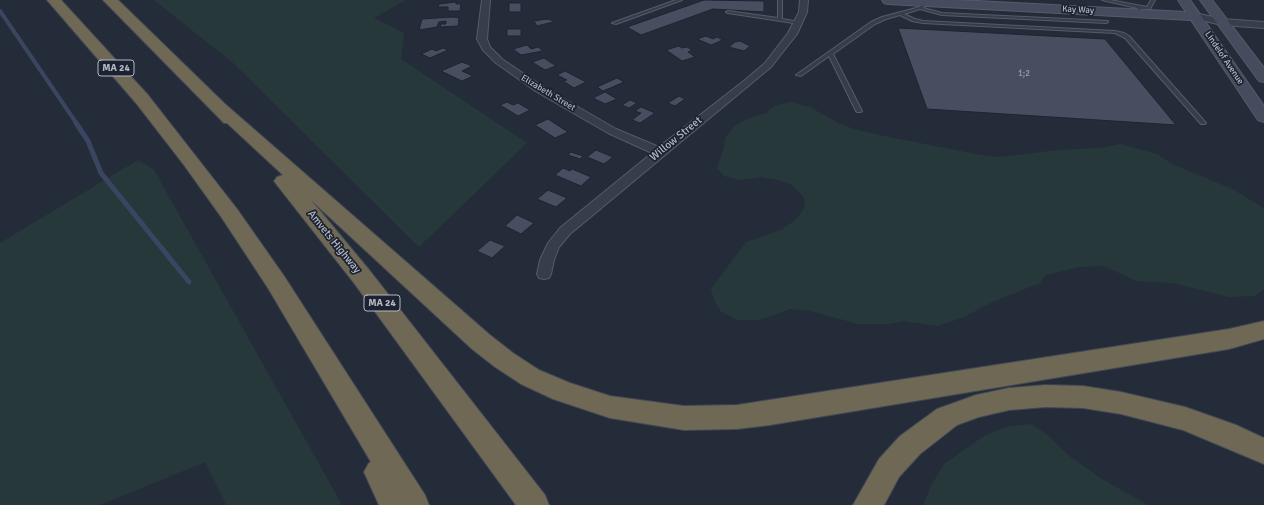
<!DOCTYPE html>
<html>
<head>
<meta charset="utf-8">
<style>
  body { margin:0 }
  canvas { display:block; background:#242b39 }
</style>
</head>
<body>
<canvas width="1264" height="505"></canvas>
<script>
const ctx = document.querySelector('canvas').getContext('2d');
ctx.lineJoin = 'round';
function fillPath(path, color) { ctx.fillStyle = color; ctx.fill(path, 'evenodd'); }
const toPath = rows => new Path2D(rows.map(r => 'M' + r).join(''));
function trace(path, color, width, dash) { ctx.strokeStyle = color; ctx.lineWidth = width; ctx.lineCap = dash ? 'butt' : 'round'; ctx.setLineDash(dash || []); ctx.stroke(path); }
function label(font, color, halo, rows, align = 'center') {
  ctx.font = font + ' Signika,sans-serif'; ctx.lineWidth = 3.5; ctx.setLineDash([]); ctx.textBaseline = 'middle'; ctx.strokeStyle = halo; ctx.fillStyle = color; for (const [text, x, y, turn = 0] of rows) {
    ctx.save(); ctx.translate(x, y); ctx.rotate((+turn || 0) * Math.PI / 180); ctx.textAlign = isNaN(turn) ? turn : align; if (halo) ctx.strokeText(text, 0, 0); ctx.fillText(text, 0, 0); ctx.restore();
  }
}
fillPath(toPath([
  [154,0,406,0,374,18,404,33,401,59,527,143,419,247,232,62],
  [790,102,810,107,838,123,854,129,879,135,981,155,999,157,1058,150,1100,148,1120,144,1157,154,1172,164,1232,189,1264,208,1264,289,1254,296,1229,297,1173,283,1136,281,1104,266,1079,267,1046,275,1040,283,990,303,964,317,938,326,904,321,888,324,858,324,811,311,790,309,760,320,737,320,721,312,714,300,711,289,746,242,781,230,798,218,805,206,804,197,792,185,778,180,761,177,740,180,724,176,717,168,723,151,725,138,734,126,750,118,766,113,775,106],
  [138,160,154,170,342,505,226,505,205,462,100,505,0,505,0,243],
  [1031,424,1048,435,1068,455,1102,479,1148,505,923,505,932,484,944,464,984,436,1005,427]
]), '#27383b');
trace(toPath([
  [0,11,77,124]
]), '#3a4661', 4);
trace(toPath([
  [76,123,88,141,101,173,189,282]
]), '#3a4661', 5);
const building = toPath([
  [704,0,764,1,764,12,713,9,641,35,627,27,704,0],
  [456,2,456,4,461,4,460,11,448,11,448,7,438,7,439,4,456,2],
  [509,3,521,3,521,12,509,12,509,3],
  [452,17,459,18,458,26,440,27,441,24,446,24,446,21,439,22,437,27,419,30,422,19,452,17],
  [546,19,551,20,553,22,537,26,534,21,546,19],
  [898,28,1105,39,1176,125,927,109,898,28],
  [507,29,521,29,521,36,507,36,507,29],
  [706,36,713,39,717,37,723,40,711,45,697,39,706,36],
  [740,41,750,46,744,51,729,47,735,42,740,41],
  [527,45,531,49,538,47,543,51,521,55,513,49,527,45],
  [679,46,682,48,687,47,692,50,688,52,695,57,682,61,666,50,679,46],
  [443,48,448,50,430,58,421,54,432,49,436,51,443,48],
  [544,58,556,66,545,70,532,62,544,58],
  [462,62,472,66,462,71,473,76,462,81,441,71,462,62],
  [565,71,586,82,574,88,563,81,567,80,557,75,565,71],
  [617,78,624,82,603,91,597,87,617,78],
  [605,92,617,99,605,104,593,98,605,92],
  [679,96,685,99,675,106,668,103,679,96],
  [630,100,637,103,629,108,622,105,630,100],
  [507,102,513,105,518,103,530,110,518,116,500,105,507,102],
  [641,107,655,113,640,123,632,120,641,113,635,111,641,107],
  [548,119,568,132,555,138,535,125,548,119],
  [596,150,613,157,604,164,587,157,596,150],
  [571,152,583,156,580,159,568,155,571,152],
  [563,168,570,171,572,169,591,177,581,186,555,175,563,168],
  [548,190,567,198,556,207,537,199,548,190],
  [517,215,534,223,521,234,505,226,517,215],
  [490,240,505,246,492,258,477,251,490,240]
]);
fillPath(building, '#484e60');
trace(building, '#1e2431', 1);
const lane = toPath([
  [676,0,682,0,616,24,612,23,676,0],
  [778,0,782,0,782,19,800,22,800,24,728,13,726,12,728,11,778,18,778,0],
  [1102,0,1110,0,1147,7,1151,0,1155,0,1150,9,1141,9,1144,13,1142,14,1140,14,1137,8,1102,0],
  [923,5,925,6,923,8,942,13,1108,21,1108,22,1106,23,942,15,920,9,904,14,915,19,923,21,1115,31,1124,33,1129,36,1206,123,1205,124,1201,124,1125,38,1115,33,923,23,912,21,900,15,886,19,875,24,833,54,862,111,861,112,857,112,856,111,829,56,801,76,796,75,871,22,882,17,916,8,923,5]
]);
const street = toPath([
  [482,0,490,0,487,39,490,47,502,59,545,88,616,129,659,147,745,80,765,63,788,33,799,12,800,0,808,0,807,12,797,34,771,67,570,234,559,247,554,260,551,274,549,278,544,279,539,278,537,274,540,260,548,243,560,228,652,153,608,133,537,92,496,63,483,50,477,39,482,0],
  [1195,13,1222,19,1264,22,1264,28,1222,25,1192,18,1191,16,1195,13]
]);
const secondary = toPath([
  [882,0,958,0,1186,12,1178,0,1190,0,1264,106,1264,122,1258,120,1191,20,888,4,884,3,882,0],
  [1200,0,1212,0,1264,68,1264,82,1259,81,1200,0]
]);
const highway = toPath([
  [47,0,61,0,148,95,237,209,284,276,425,495,429,505,379,505,364,472,369,463,371,462,268,288,222,218,184,165,136,103,47,0],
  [103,0,118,0,225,104,490,335,513,353,539,370,570,383,610,396,684,406,737,405,1229,329,1264,321,1264,339,1229,349,770,425,737,429,684,430,610,418,553,399,521,384,495,367,472,349,311,200,370,271,545,495,549,505,516,505,354,283,277,185,274,181,277,177,283,175,227,123,224,123,103,0],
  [1046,385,1083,386,1121,392,1185,407,1236,425,1264,438,1264,464,1183,430,1121,414,1083,408,1046,407,1009,410,979,417,957,425,920,454,899,477,884,505,853,505,879,459,900,436,937,409,976,395,1009,388,1046,385]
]);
trace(lane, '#555b68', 2);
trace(street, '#555b68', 2);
trace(secondary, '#555b68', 2);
trace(highway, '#424855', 2);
fillPath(lane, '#373d4a');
fillPath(street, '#373d4a');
fillPath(secondary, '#464c5d');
fillPath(highway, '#6f6855');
label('9px', '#b2b8c6', '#1c222f', [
  ["Kay Way",1078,10,3],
  ["Lindelof Avenue",1224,58,56],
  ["Elizabeth Street",548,93,31]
]);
label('9px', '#989eac', null, [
  ["1;2",1024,74]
]);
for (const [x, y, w] of [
  [116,68,36],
  [382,303,36]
]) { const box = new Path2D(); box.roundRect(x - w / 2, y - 8, w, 16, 3); ctx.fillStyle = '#1c222f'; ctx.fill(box); trace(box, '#b2b8c6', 1); }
label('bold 10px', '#b2b8c6', null, [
  ["MA 24",116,68],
  ["MA 24",382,303]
]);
label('11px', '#b2b8c6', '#1c222f', [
  ["Willow Street",676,139,-39],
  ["Amvets Highway",334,242,51]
]);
</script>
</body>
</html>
